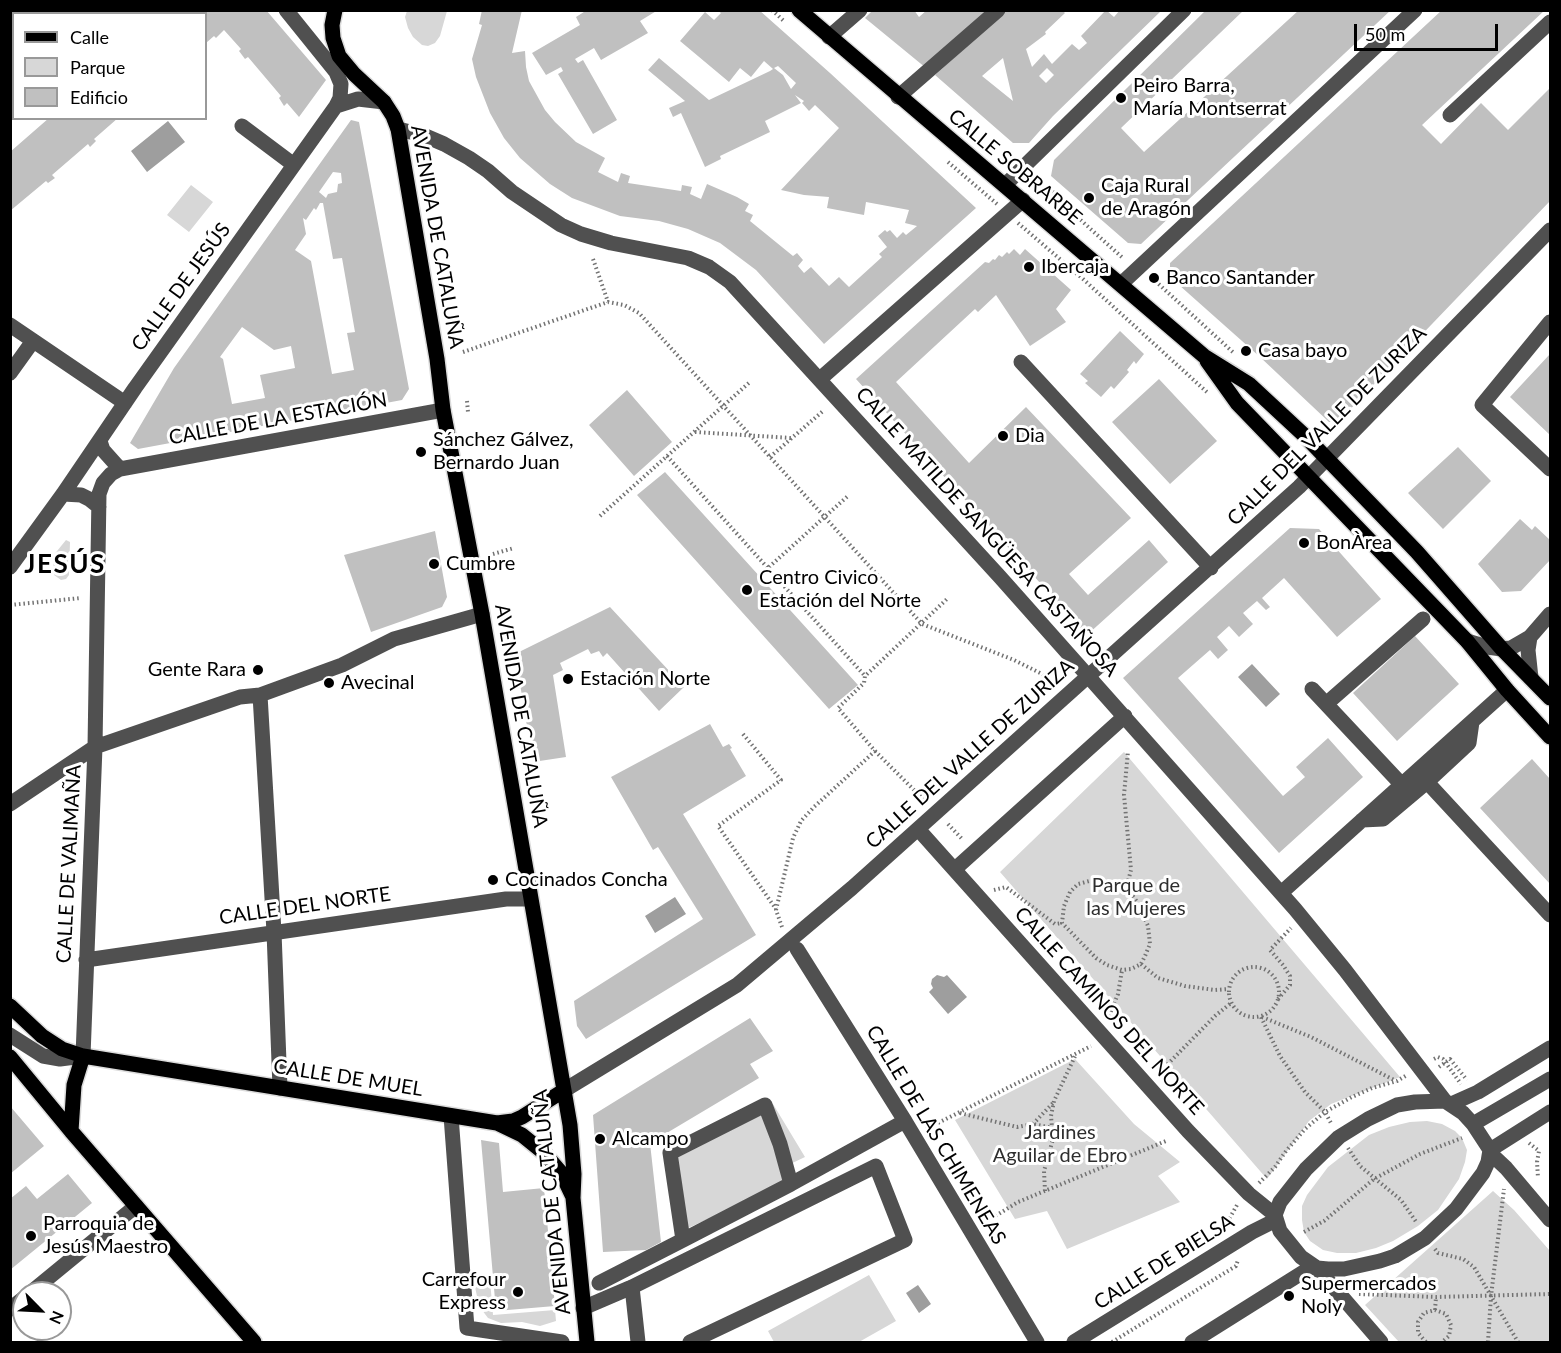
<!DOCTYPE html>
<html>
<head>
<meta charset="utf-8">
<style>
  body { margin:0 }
  #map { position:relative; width:1561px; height:1353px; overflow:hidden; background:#fff; font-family:Lato,sans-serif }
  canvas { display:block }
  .frame { position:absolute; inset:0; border:12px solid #000; pointer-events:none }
  .legend { position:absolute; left:12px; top:12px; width:195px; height:108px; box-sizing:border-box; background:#fff; border:2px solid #999; margin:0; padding:8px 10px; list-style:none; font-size:18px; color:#000 }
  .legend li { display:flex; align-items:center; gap:12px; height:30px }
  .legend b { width:30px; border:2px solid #999 }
  .north { position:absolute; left:12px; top:1281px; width:60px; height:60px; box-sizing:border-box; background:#fff; border:2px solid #999; border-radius:50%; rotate:114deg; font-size:16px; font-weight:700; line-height:24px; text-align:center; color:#000 }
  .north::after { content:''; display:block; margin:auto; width:21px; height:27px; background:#000; clip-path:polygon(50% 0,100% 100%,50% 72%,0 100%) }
  .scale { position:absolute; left:1354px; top:24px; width:144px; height:27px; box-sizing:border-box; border:3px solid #000; border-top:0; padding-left:8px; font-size:18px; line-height:21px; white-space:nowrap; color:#000; -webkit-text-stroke:4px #fff; paint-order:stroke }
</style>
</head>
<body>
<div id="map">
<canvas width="1561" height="1353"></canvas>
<div class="frame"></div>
<ul class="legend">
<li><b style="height:8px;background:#000"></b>Calle</li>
<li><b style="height:16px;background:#d7d7d7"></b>Parque</li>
<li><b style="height:16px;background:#c0c0c0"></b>Edificio</li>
</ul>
<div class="north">N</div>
<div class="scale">50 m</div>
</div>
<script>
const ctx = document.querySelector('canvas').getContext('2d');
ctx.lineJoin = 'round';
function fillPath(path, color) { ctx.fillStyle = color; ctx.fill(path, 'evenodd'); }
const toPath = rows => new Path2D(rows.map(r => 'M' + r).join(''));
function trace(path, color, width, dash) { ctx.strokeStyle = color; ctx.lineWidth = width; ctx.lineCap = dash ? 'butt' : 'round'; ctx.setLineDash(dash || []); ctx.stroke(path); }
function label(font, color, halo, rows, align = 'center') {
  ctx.font = font + ' Lato,sans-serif'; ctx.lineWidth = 6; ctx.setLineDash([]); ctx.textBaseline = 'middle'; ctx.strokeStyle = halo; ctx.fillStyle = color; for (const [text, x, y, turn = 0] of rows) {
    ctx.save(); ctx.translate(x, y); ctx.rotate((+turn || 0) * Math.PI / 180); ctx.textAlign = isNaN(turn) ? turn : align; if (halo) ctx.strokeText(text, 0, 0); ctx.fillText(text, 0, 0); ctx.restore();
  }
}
fillPath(toPath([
  [11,10,90,10,90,11,86,14,14,14,13,72,11,74],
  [407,11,447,11,440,36,435,43,428,46,422,45,413,37,408,28,405,17],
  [191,185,213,202,189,232,167,215],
  [66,540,70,542,69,575,66,579,61,580,54,575,53,556],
  [1124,752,1400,1077,1331,1104,1309,1121,1267,1179,1000,872],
  [1075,1059,1134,1124,1180,1162,1158,1176,1180,1202,1067,1249,1047,1211,1015,1219,955,1120],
  [773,1104,805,1157,784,1167,788,1183,688,1228,674,1154],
  [1427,1121,1442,1124,1455,1131,1462,1138,1467,1150,1465,1162,1459,1179,1438,1210,1418,1226,1393,1241,1376,1248,1356,1253,1337,1253,1323,1250,1310,1241,1304,1232,1302,1220,1302,1206,1307,1195,1328,1167,1369,1135,1389,1127,1410,1122],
  [1493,1191,1514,1210,1550,1251,1550,1342,1399,1342,1365,1305],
  [869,1275,896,1321,859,1342,774,1342,768,1331],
  [490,1280,493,1315,555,1310,556,1321,540,1326,522,1322,501,1323,488,1318,479,1306,474,1282]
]), '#d7d7d7');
fillPath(toPath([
  [168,121,185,142,147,172,131,151],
  [1252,664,1280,694,1266,707,1238,677],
  [675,897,686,914,655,933,645,916],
  [937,975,944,977,947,975,967,997,948,1014,929,992,933,988,931,984,932,979],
  [918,1285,931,1304,919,1313,906,1293]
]), '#9e9e9e');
fillPath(toPath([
  [174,10,266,10,326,80,299,117,287,103,284,106,279,98,281,96,248,57,245,59,239,51,241,49,224,30,216,38,214,36,206,43,206,14,171,14],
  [482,10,522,10,512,53,525,51,526,67,529,81,545,110,555,122,576,142,605,158,598,172,618,182,621,173,630,176,628,183,681,191,682,185,692,187,690,194,701,199,707,184,737,197,749,204,745,211,753,215,750,221,793,256,797,253,803,260,798,266,804,273,811,267,829,286,839,277,849,287,882,257,879,254,887,247,878,236,885,230,887,232,890,230,897,238,903,232,906,235,917,226,905,223,909,210,866,202,864,215,827,208,829,197,804,195,781,190,839,128,815,105,809,111,802,103,804,101,795,95,801,103,765,121,770,132,720,156,721,159,705,167,681,113,673,117,669,108,685,101,648,70,659,58,709,100,770,71,773,69,764,61,751,77,740,68,729,82,680,41,705,12,714,20,721,13,717,10,759,10,830,73,976,208,824,344,756,270,720,243,688,229,659,221,620,216,572,198,550,184,520,158,504,138,490,113,476,77,472,59,482,25,479,24],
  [778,66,796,83,791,89,783,75,774,68],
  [587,10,658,10,640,21,648,33,601,60,594,48,575,59,578,63,583,60,617,120,593,134,558,74,563,71,561,67,546,75,532,53,580,25,576,17],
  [873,10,914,10,919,17,927,10,990,10,926,68,865,18],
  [1007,10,1062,10,1065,13,1045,32,1046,34,1026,49,1032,67,1044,54,1052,64,1072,44,1079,50,1087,43,1081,36,1106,10,1114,17,1120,10,1162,10,1053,116,1029,143,1013,143,935,75],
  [1003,58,1013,101,982,76],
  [1047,68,1054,75,1046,83,1039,76],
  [1206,10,1244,10,1121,128,1144,152,1299,10,1391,10,1141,244,1128,243,1051,176,1054,160],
  [1442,10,1545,10,1422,125,1441,144,1481,103,1508,130,1550,88,1550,201,1338,422,1329,422,1260,357,1170,277,1170,263],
  [49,118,118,118,94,139,96,141,90,147,88,144,52,175,55,178,48,183,46,181,10,211,10,152],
  [351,120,359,122,409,389,402,400,138,449,130,443,174,368],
  [333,172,341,173,342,183,338,184,337,192,328,194,326,198,319,192],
  [320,203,323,203,333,259,342,258,355,332,347,333,354,370,332,374,311,261,295,250,306,234,303,218,306,220,314,208,316,210],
  [242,327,274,350,291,346,295,368,260,375,265,398,232,404,223,359,220,357],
  [1014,249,1020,255,1025,249,1071,290,1056,309,1066,322,1030,346,996,295,978,312,975,309,896,382,969,463,1026,407,1131,518,1069,574,1088,595,1149,540,1168,562,1087,635,856,379,985,262,989,263,993,259,995,260,999,255,1002,257,1007,252,1009,254],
  [1120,331,1144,354,1136,364,1134,361,1127,370,1129,372,1114,389,1111,386,1101,397,1085,383,1088,381,1080,374],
  [1550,354,1550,435,1510,397],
  [1159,379,1217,441,1170,484,1112,422],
  [627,390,672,442,634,476,589,425],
  [1458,447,1491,481,1443,529,1408,493],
  [665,472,858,685,829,709,637,495],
  [1520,519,1532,530,1535,526,1550,540,1550,560,1521,591,1502,592,1478,564],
  [1290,528,1319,529,1381,599,1337,637,1284,578,1262,598,1270,607,1266,610,1257,601,1243,613,1253,624,1239,637,1229,626,1217,637,1228,650,1218,659,1210,650,1178,678,1283,796,1305,777,1296,767,1328,738,1363,777,1279,853,1123,678],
  [435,531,447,597,442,607,371,632,344,555],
  [610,607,684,687,659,711,607,653,603,657,599,651,591,654,588,649,560,663,563,670,553,675,566,757,533,762,515,654],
  [1415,636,1459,684,1397,741,1353,693],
  [710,724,723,747,729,744,732,748,730,749,746,776,683,814,756,935,586,1039,577,1026,574,1001,703,919,658,847,653,850,611,777],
  [1532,759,1550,779,1550,884,1480,808],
  [750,1018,773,1051,750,1064,759,1078,650,1143,661,1242,646,1250,603,1252,593,1115],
  [10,1106,44,1146,10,1174],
  [481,1140,499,1143,503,1192,544,1188,555,1306,496,1311],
  [68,1174,92,1203,10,1270,10,1199,26,1186,37,1199]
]), '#c0c0c0');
const major = toPath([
  [335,10,332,25,333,38,339,56,354,74,384,102,393,116,398,129,437,359,443,410,482,614,570,1125,574,1174,573,1198,587,1342],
  [799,10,1204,356,1249,384,1305,436,1417,552,1502,649,1550,698],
  [109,14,113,10],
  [10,99,14,96],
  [1207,361,1237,403,1467,641,1507,690,1550,737],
  [10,1006,42,1036,62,1049,83,1056,497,1123,522,1135,543,1152,562,1174,572,1195],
  [10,1057,71,1131,254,1342],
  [497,1123,513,1121,522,1117,563,1091],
  [71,1131,74,1085,83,1056]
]);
trace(major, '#dbdbdb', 18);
trace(toPath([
  [772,10,785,22],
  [80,14,83,10],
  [10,74,14,71],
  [948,162,997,204],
  [1034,179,1051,190,1062,199,1064,205,1124,259],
  [1018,223,1083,279,1209,394],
  [593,259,608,302],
  [1152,278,1235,354],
  [463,352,608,302,624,305,639,313,922,624,1014,660,1042,674,1048,681],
  [467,401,468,412],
  [695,432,791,438],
  [667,456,865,676],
  [770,457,823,411],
  [600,516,750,382],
  [493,554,514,548],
  [769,567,849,495],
  [10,605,81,598],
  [743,734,781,780,718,826,776,909],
  [875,751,925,801],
  [948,824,963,840],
  [1097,879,1111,883,1126,889,1132,895,1138,903,1148,926,1150,944,1145,956,1141,964,1131,969,1122,970,1107,965,1096,958,1062,923,1064,906,1070,892,1078,884,1097,879],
  [1126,889,1131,870,1124,795,1128,751],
  [994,890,1006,887,1055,924,1062,923],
  [782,927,776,910,793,838,801,821,814,807,875,751,838,708,864,683,865,676,947,599],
  [1141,964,1158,978,1185,986,1215,990,1229,989],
  '1229 992a25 25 0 1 1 50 0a25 25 0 1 1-50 0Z',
  [1278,999,1290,985,1290,976,1283,965,1270,950,1291,928],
  [1109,1016,1118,994,1122,970],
  [1261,1017,1280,1056,1305,1092,1325,1112,1332,1125],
  [1262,1017,1311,1037,1396,1081],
  [1434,1059,1438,1057,1443,1059,1461,1084],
  [1439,1067,1450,1059,1467,1080],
  [1158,1074,1215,1016,1231,1003],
  [960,1113,1017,1127,1033,1124,1053,1128],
  [1033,1124,1054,1102],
  [926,1129,1091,1046],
  [1529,1143,1539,1151,1537,1162,1538,1178],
  [1348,1148,1360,1166,1401,1200,1417,1223],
  [1259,1183,1275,1167,1286,1151,1305,1129,1325,1112,1352,1097,1372,1088,1397,1081,1407,1075],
  [1045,1191,1044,1171,1053,1139,1051,1116,1054,1101,1076,1054],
  [984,1223,1018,1202,1166,1141],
  [1223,1230,1237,1205],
  [1304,1232,1324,1221,1374,1179,1420,1154,1462,1138],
  [1435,1249,1438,1253,1463,1259,1474,1267,1518,1342],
  [1359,1294,1436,1297,1550,1294],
  [1435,1310,1436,1297],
  [1112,1342,1236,1266,1238,1260],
  [1426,1342,1418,1333,1418,1322,1424,1313,1435,1310,1446,1314,1451,1325,1449,1336,1442,1342],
  [1488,1342,1491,1296,1504,1189]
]), '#727272', 4, [1.5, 3]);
trace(toPath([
  [829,37,860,10],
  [898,97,998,10],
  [336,106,358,99,384,102],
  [1450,115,1550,22],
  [242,126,294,165],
  [398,129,423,135,444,144,469,158,488,171,512,192,561,225,581,234,611,243,688,258,709,267,730,282,1000,577,1295,909,1345,970,1445,1101],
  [1005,185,1184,10],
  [1121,284,1415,10],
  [1550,322,1482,405,1550,469],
  [10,325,125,403],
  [1021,362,1211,568],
  [10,373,33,341],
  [820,379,1023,200],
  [100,441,103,450,120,469],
  [63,494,81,495,89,499,99,507],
  [10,567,63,494,135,388,336,106,340,98,341,84,336,72,286,10],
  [1467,641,1487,647,1502,649,1511,648,1530,637],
  [1531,678,1528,650,1530,637,1550,614],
  [1312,689,1402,785],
  [260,695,274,932,280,1088],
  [1326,704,1423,619],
  [1427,782,1550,915],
  [10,804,95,747,240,697,260,695,342,665,394,639,482,614],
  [1362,820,1383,819,1427,782,1469,743,1472,722],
  [918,829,1188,1131,1249,1194,1275,1215],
  [955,869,1125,716],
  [1281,893,1507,690],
  [797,949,905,1121,1037,1342],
  [86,960,506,899,530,899],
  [10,1035,43,1056,60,1059,83,1056,95,747,99,494,103,483,111,474,120,469,443,410],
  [563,1091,737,985,852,888,1299,487,1550,230],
  [1445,1101,1463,1113,1473,1124,1490,1150,1488,1162,1483,1173,1456,1209,1425,1238,1395,1256,1380,1261,1344,1269,1328,1269,1317,1268,1301,1257,1280,1231,1275,1215,1280,1202,1306,1169,1339,1137,1368,1119,1397,1105,1415,1102,1445,1101],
  [1451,1104,1478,1092,1550,1048],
  [451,1116,467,1328,562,1342],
  [1473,1124,1550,1079],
  [1490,1150,1550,1112],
  [1490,1153,1506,1168,1550,1220],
  [683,1240,791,1184],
  [1317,1268,1381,1342],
  [599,1283,683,1240,670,1153,765,1105,780,1144,791,1184,905,1121],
  [632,1287,638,1342],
  [30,1293,136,1206],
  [583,1308,632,1287,876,1166,905,1240,690,1342],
  [10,1309,24,1298],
  [1074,1342,1252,1232,1276,1220],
  [1192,1342,1313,1266]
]), '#505050', 15);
trace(major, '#000', 15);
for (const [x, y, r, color] of [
  [1121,98,6,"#000"],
  [1089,198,6,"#000"],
  [1029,267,6,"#000"],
  [1154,278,6,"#000"],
  [1246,351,6,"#000"],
  [1003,436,6,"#000"],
  [421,452,6,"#000"],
  [1304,543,6,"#000"],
  [434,564,6,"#000"],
  [747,590,6,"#000"],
  [258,670,6,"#000"],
  [568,679,6,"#000"],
  [329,683,6,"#000"],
  [493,880,6,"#000"],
  [600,1139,6,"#000"],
  [31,1236,6,"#000"],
  [518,1292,6,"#000"],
  [1289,1296,6,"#000"]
]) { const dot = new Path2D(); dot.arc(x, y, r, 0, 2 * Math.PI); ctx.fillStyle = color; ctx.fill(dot); trace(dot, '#fff', 2); }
label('20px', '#000', '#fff', [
  ["Peiro Barra,",1133,86],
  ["María Montserrat",1133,109],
  ["Caja Rural",1101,186],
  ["de Aragón",1101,209],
  ["Ibercaja",1041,267],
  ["Banco Santander",1166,278],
  ["Casa bayo",1258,351],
  ["Dia",1015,436],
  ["Sánchez Gálvez,",433,440],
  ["Bernardo Juan",433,463],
  ["BonÀrea",1316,543],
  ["Cumbre",446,564],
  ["Centro Civico",759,578],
  ["Estación del Norte",759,601],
  ["Gente Rara",246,670,"right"],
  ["Estación Norte",580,679],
  ["Avecinal",341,683],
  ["Cocinados Concha",505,880],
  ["Alcampo",612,1139],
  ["Parroquia de",43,1224],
  ["Jesús Maestro",43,1247],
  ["Carrefour",506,1280,"right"],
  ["Express",506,1303,"right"],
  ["Supermercados",1301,1284],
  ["Noly",1301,1307]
], 'left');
label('20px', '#000', '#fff', [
  ["CALLE SOBRARBE",1015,167,40],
  ["AVENIDA DE CATALUÑA",437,237,80],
  ["CALLE DE JESÚS",181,287,-54],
  ["CALLE DE LA ESTACIÓN",278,419,-10],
  ["CALLE DEL VALLE DE ZURIZA",1327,426,-45],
  ["CALLE MATILDE SANGÜESA CASTAÑOSA",987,532,48],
  ["AVENIDA DE CATALUÑA",521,716,80],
  ["CALLE DEL VALLE DE ZURIZA",970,754,-42],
  ["CALLE DE VALIMAÑA",69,864,-87],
  ["CALLE DEL NORTE",305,906,-8],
  ["CALLE CAMINOS DEL NORTE",1109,1011,48],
  ["CALLE DE MUEL",348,1078,9],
  ["CALLE DE LAS CHIMENEAS",936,1135,59],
  ["AVENIDA DE CATALUÑA",552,1202,-96],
  ["CALLE DE BIELSA",1164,1262,-32]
]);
label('20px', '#2e2e2e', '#fff', [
  ["Parque de",1136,886],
  ["las Mujeres",1136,909],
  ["Jardines",1060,1133],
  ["Aguilar de Ebro",1060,1156]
]);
ctx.letterSpacing = '1.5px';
label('bold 26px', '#000', '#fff', [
  ["JESÚS",65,565]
]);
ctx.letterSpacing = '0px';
</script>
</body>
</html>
